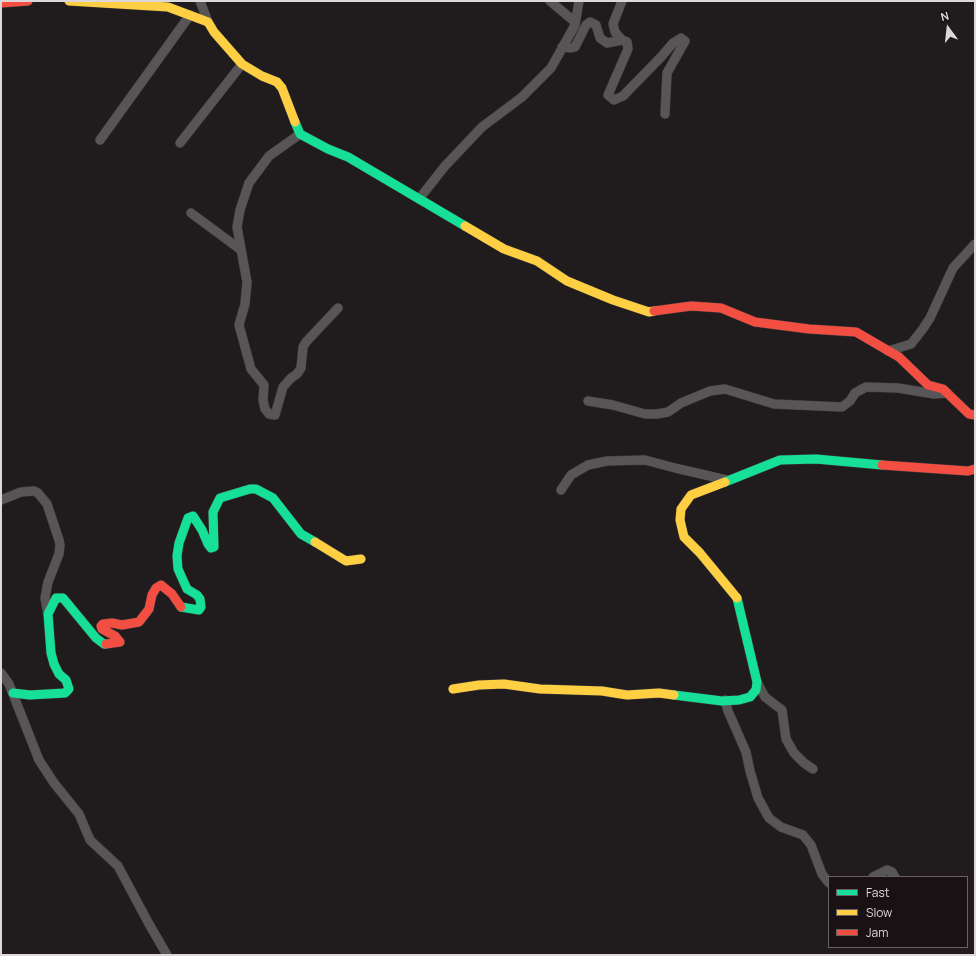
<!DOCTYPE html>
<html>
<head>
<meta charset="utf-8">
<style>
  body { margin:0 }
  #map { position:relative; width:976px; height:956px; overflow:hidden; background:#201c1e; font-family:Manrope,sans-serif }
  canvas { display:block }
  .frame { position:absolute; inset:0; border:2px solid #ded7da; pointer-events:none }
  .legend { position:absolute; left:828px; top:876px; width:140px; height:72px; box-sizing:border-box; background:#191114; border:1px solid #686063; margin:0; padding:5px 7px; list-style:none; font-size:12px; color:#ded7da }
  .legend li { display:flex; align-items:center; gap:8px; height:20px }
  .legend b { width:20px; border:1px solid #686063 }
  .north { position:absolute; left:928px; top:8px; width:40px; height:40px; -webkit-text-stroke:3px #191114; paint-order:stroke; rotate:345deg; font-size:11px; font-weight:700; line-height:16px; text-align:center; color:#ded7da }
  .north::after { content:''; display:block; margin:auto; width:14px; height:18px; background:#ded7da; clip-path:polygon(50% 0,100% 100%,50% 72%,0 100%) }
</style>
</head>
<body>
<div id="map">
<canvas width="976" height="956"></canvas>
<div class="frame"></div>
<ul class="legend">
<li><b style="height:5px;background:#16e098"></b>Fast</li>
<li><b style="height:5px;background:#ffcf43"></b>Slow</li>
<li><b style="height:5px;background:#f24e42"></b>Jam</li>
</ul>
<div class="north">N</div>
</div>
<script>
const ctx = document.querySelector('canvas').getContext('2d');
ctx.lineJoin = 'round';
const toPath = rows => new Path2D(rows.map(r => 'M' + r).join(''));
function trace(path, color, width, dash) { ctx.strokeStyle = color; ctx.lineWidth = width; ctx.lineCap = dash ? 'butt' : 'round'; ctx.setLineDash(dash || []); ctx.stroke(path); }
const street = toPath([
  [200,1,208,22],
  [550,1,575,22],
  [622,40,615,32,613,24,622,1],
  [562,47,571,48,575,47,586,25,590,22,596,25,600,38,607,43,622,40,627,42,628,49,608,95,614,100,623,96,661,57,673,43,681,38,685,41,667,73,665,114],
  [300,134,269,156,249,183,240,210,237,227,247,282,245,304,239,325,251,369,264,385,263,400,265,409,269,414,275,415,283,387,291,378,297,374,301,368,303,347,306,342,338,308],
  [100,140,190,15],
  [180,143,242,64],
  [419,199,445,166,482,127,522,97,551,68,575,25,579,1],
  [191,213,241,250],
  [888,351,911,344,922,330,930,318,953,268,975,244],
  [588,401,613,405,645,414,657,414,668,412,681,403,710,391,725,389,774,404,842,407,850,401,855,393,866,387,898,388,934,394,947,393],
  [561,490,571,475,588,465,607,461,645,460,675,468,727,480],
  [1,500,21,492,34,491,38,493,47,504,59,540,60,545,59,554,48,582,45,598,48,614],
  [1,673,9,684,39,760,54,783,79,814,90,840,118,866,149,924,167,955],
  [757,682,765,697,782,710,786,739,794,753,804,763,813,769],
  [725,700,728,711,746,752,750,771,758,798,769,818,781,827,803,835,811,845,822,874,829,883],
  [873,877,887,870,892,872,895,877]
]);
const fast = toPath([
  [295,122,300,134,328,149,348,157,465,226],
  [725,482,780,460,816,459,882,465],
  [181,607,199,610,201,607,200,599,197,595,187,589,178,569,177,556,179,543,188,518,193,516,202,530,208,544,211,548,214,547,213,512,220,498,250,489,256,489,273,498,301,534,315,542],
  [13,693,30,695,65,693,69,689,66,680,59,674,54,664,51,653,48,614,56,598,63,598,96,638,104,644,106,644],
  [674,695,722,701,739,700,750,697,756,690,757,682,737,598]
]);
const slow = toPath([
  [69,1,168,7,208,22,214,32,242,64,262,76,277,82,282,88,295,122],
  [465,226,504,249,537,261,567,281,613,300,649,312,654,311],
  [725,482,691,495,681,509,680,520,684,537,700,553,737,598],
  [315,542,346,561,361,559],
  [453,689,479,685,504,684,540,689,602,691,627,695,659,693,674,695]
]);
const jam = toPath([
  [1,3,28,1],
  [654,311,691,306,721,308,755,322,809,329,856,332,899,357,928,385,943,389,969,414,975,415],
  [882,465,968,471,975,469],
  [106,644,120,642,115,636,102,629,101,626,103,624,112,623,122,625,139,622,149,609,152,595,156,588,161,585,172,594,181,607]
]);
trace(street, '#3c383a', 10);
trace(fast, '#3c383a', 10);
trace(slow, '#3c383a', 10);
trace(jam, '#3c383a', 10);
trace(street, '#585556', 9);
trace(fast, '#16e098', 9);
trace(slow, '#ffcf43', 9);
trace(jam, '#f24e42', 9);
</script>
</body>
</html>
